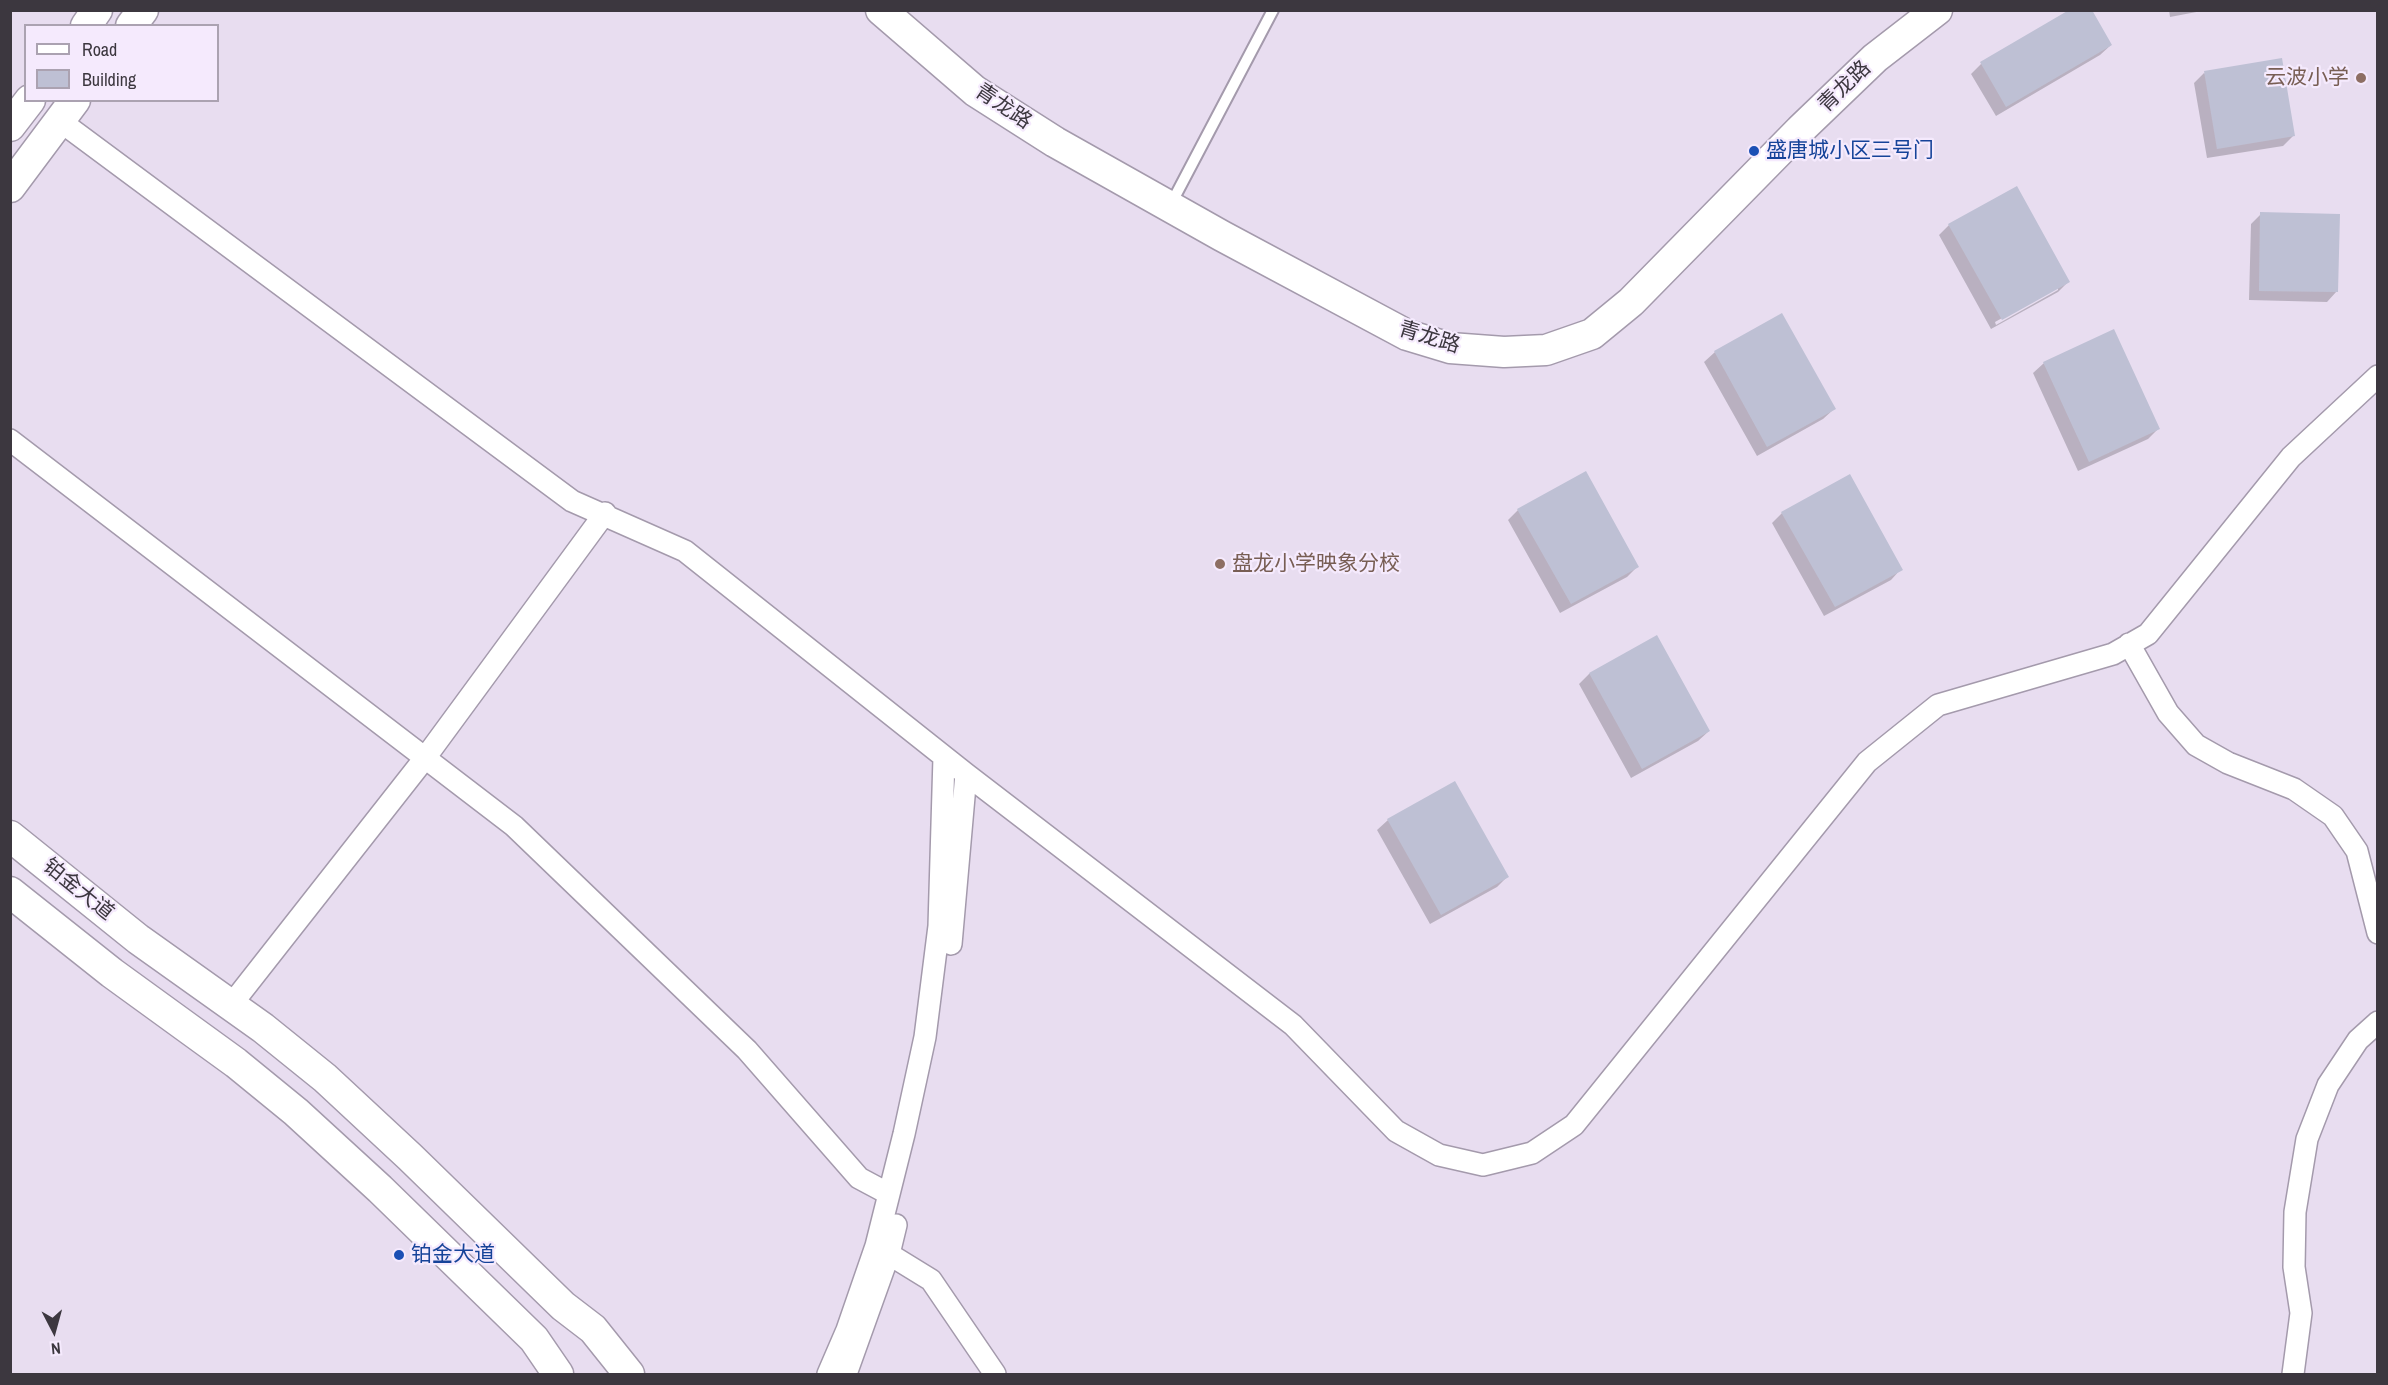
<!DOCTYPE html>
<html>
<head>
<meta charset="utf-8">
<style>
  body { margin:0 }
  #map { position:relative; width:2388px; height:1385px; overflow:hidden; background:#e8ddf0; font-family:"Archivo Narrow",sans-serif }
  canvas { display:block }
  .frame { position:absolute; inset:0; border:12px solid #3c373f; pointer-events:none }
  .legend { position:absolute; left:24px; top:24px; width:195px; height:78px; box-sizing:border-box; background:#f5eafd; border:2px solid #aba2b1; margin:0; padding:8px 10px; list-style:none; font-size:18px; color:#3c373f }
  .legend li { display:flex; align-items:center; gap:12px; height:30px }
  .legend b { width:30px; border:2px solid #aba2b1 }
  .north { position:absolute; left:24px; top:1301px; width:60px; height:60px; -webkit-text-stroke:4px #f5eafd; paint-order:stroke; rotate:174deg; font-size:16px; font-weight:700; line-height:24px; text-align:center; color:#3c373f }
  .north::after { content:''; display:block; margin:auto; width:21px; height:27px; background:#3c373f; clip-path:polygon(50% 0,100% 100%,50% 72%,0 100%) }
</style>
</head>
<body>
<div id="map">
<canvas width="2388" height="1385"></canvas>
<div class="frame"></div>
<ul class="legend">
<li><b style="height:8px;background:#fff"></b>Road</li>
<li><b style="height:16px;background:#bec0d4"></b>Building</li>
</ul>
<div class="north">N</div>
</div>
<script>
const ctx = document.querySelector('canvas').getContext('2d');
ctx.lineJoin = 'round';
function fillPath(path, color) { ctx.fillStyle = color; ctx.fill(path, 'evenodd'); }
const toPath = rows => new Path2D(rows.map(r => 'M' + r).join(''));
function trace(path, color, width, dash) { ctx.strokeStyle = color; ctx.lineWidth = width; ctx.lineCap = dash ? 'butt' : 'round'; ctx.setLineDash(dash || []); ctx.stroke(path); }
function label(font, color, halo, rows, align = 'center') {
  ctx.font = font + ' "Archivo Narrow","Noto Sans SC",sans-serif'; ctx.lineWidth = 4.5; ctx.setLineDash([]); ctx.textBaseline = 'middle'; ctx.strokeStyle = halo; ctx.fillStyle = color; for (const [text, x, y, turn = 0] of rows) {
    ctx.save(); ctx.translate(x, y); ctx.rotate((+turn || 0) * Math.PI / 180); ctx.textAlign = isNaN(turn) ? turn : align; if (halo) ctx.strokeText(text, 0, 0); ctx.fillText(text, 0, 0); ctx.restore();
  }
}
fillPath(toPath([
  [2169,10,2207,10,2170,17],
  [2111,45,2100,55,1996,116,1971,74,1981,64],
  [2204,73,2294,135,2283,146,2207,158,2194,83],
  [2261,214,2337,291,2327,302,2249,300,2251,224],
  [1949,225,2068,282,2058,292,1991,329,1939,235],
  [2058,287,2058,290,1996,325,1995,322],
  [1715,352,1834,409,1823,419,1757,456,1704,362],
  [2044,363,2158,429,2148,439,2078,471,2033,373],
  [1518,510,1638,566,1627,577,1560,613,1508,520],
  [1782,513,1901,569,1891,580,1824,616,1772,523],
  [1656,637,1709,731,1698,741,1631,778,1579,684,1589,674],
  [1455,783,1507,877,1497,887,1430,924,1377,830,1388,820]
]), '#0003');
fillPath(toPath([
  [2069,10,2092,10,2112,45,2006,107,1980,62],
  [2282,58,2295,136,2217,149,2204,71],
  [2017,186,2070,282,2002,320,1948,224],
  [2260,212,2340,214,2338,292,2259,291],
  [1782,313,1836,409,1767,447,1714,351],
  [2114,329,2160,429,2089,462,2043,362],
  [1586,471,1639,567,1571,604,1517,509],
  [1850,474,1903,570,1835,607,1781,512],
  [1657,635,1710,731,1642,769,1589,673],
  [1455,781,1509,877,1441,915,1387,819]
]), '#bec0d4');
const lane = toPath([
  [1171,204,1273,10]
]);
const street = toPath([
  [60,121,572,501,685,551,966,774,1293,1025,1396,1131,1439,1155,1483,1165,1532,1153,1574,1125,1867,762,1938,705,2113,654,2148,634,2291,457,2378,376],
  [10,440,514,826,747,1050,859,1178,889,1194],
  [2129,644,2168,713,2196,745,2228,763,2294,789,2333,816,2357,851,2378,933],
  [951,944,966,774],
  [231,1005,425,758,605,513],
  [879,1248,931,1280,995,1374],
  [828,1374,847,1330,876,1246,904,1134,925,1037,939,926,944,757],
  [846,1374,889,1254,896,1225],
  [2293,1374,2301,1313,2294,1267,2295,1212,2307,1139,2328,1085,2358,1040,2378,1022]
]);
const secondary = toPath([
  [881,10,975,91,1055,142,1222,236,1407,335,1450,348,1504,352,1546,350,1592,334,1631,302,1800,130,1875,58,1937,10],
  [86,26,97,10],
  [131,26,143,10],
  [10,126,30,100],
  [10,187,75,100],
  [10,836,138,939,263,1028,325,1078,410,1157,563,1306,593,1329,629,1374],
  [10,892,112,973,236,1063,296,1112,380,1189,534,1339,558,1374]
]);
trace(lane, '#a49aac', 14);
trace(street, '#a49aac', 24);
trace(secondary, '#a49aac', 33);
trace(lane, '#fff', 10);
trace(street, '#fff', 21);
trace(secondary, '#fff', 30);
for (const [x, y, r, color] of [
  [2361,78,6,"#8d6e63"],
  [1754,151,6,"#1a4fb4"],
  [1220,564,6,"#8d6e63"],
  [399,1255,6,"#1a4fb4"]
]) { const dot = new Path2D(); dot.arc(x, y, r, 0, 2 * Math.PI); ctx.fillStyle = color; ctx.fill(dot); trace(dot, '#f5eafd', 2); }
label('21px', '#785e54', '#f5eafd', [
  ["云波小学",2349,78],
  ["盘龙小学映象分校",1232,564,"left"]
], 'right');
label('21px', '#3c373f', '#f5eafd', [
  ["青龙路",1845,87,-44],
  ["青龙路",1003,107,34],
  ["青龙路",1429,338,17],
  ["铂金大道",78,890,39]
]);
label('21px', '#164399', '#f5eafd', [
  ["盛唐城小区三号门",1766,151],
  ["铂金大道",411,1255]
], 'left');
</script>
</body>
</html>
